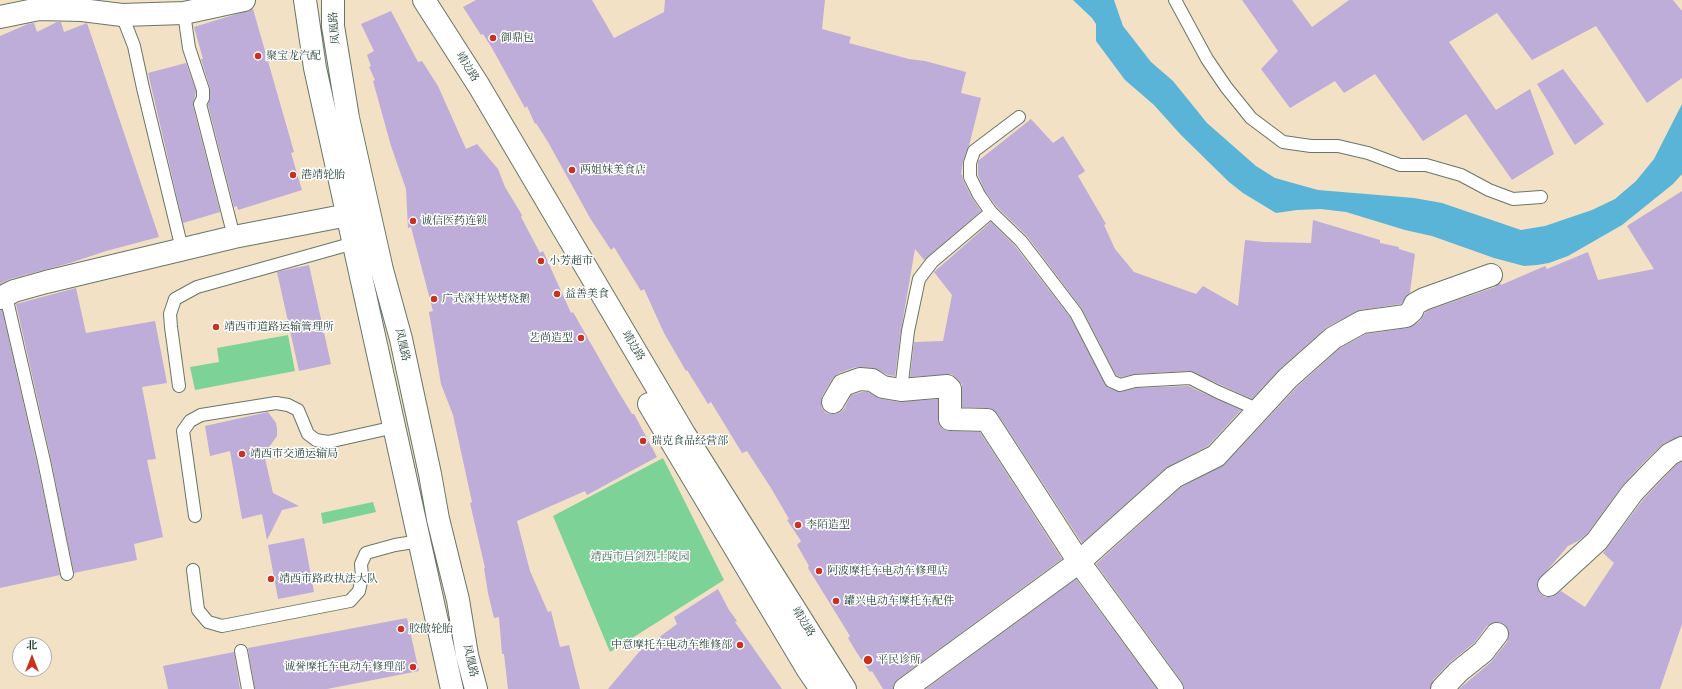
<!DOCTYPE html>
<html>
<head>
<meta charset="utf-8">
<style>
  body { margin:0 }
  #map { position:relative; width:1682px; height:689px; overflow:hidden; background:#f2e1c5; font-family:Alegreya,"Noto Serif SC",serif }
  canvas { display:block }
  .north { position:absolute; left:12px; top:637px; width:40px; height:40px; box-sizing:border-box; background:#fff; border:1px solid #a5b1ae; border-radius:50%; rotate:0deg; font-size:11px; font-weight:700; line-height:16px; text-align:center; color:#1f3d34 }
  .north::after { content:''; display:block; margin:auto; width:14px; height:18px; background:#c8321e; clip-path:polygon(50% 0,100% 100%,50% 72%,0 100%) }
</style>
</head>
<body>
<div id="map">
<canvas width="1682" height="689"></canvas>
<div class="north">北</div>
</div>
<script>
const ctx = document.querySelector('canvas').getContext('2d');
ctx.lineJoin = 'round';
function fillPath(path, color) { ctx.fillStyle = color; ctx.fill(path, 'evenodd'); }
const toPath = rows => new Path2D(rows.map(r => 'M' + r).join(''));
function trace(path, color, width, dash) { ctx.strokeStyle = color; ctx.lineWidth = width; ctx.lineCap = dash ? 'butt' : 'round'; ctx.setLineDash(dash || []); ctx.stroke(path); }
function label(font, color, halo, rows, align = 'center') {
  ctx.font = font + ' Alegreya,"Noto Serif SC",serif'; ctx.lineWidth = 3; ctx.setLineDash([]); ctx.textBaseline = 'middle'; ctx.strokeStyle = halo; ctx.fillStyle = color; for (const [text, x, y, turn = 0] of rows) {
    ctx.save(); ctx.translate(x, y); ctx.rotate((+turn || 0) * Math.PI / 180); ctx.textAlign = isNaN(turn) ? turn : align; if (halo) ctx.strokeText(text, 0, 0); ctx.fillText(text, 0, 0); ctx.restore();
  }
}
fillPath(toPath([
  [288,335,295,371,195,390,190,367,219,362,217,348],
  [663,458,724,580,610,652,553,516],
  [373,502,376,512,323,524,321,513]
]), '#7dd397');
fillPath(toPath([
  [1073,0,1114,0,1123,26,1151,62,1173,81,1207,123,1256,166,1275,178,1318,190,1414,198,1442,203,1521,230,1545,226,1592,210,1615,199,1636,181,1654,159,1682,104,1682,174,1673,184,1622,225,1568,256,1549,263,1537,265,1524,266,1494,258,1432,236,1405,230,1346,212,1321,209,1297,210,1276,213,1243,193,1229,182,1181,135,1154,105,1125,80,1096,41,1096,24,1092,18]
]), '#59b4d7');
fillPath(toPath([
  [476,0,592,0,614,38,664,12,665,0,825,0,822,29,851,37,849,43,909,59,925,61,966,72,961,93,981,98,969,146,963,161,961,175,962,174,963,180,972,198,981,211,924,260,915,249,901,330,895,376,888,375,873,368,856,367,839,373,833,378,822,396,821,402,822,408,826,413,833,414,839,413,844,409,851,395,862,392,868,392,881,399,899,402,938,399,939,425,944,430,949,431,980,432,1062,559,898,679,894,684,893,689,883,689,872,671,870,672,857,653,848,638,850,636,808,568,809,566,797,545,801,541,787,520,789,519,771,488,747,451,742,453,711,402,708,404,687,370,686,371,664,333,644,289,641,291,614,247,611,250,590,218,548,142,536,123,535,124,527,106,525,108,492,48,483,34,481,35,463,7],
  [1242,0,1292,0,1312,27,1349,0,1673,0,1682,11,1682,78,1647,103,1596,26,1532,60,1497,13,1449,42,1496,110,1530,89,1554,154,1512,180,1466,114,1423,141,1375,74,1344,93,1335,81,1290,108,1261,69,1278,51],
  [253,9,294,152,291,153,302,190,238,210,237,206,234,207,208,105,210,98,210,88,201,59,203,59,194,27],
  [391,11,418,62,422,61,438,86,466,149,477,144,498,169,505,187,522,215,521,217,540,253,543,251,571,313,573,312,615,386,632,414,634,414,657,457,587,495,585,491,517,521,530,571,548,612,551,611,560,647,569,645,580,689,508,689,504,654,502,654,499,617,494,618,488,593,484,568,485,568,470,503,472,502,453,415,441,384,429,312,433,311,411,227,408,228,406,189,391,146,373,81,375,80,369,67,371,66,367,55,374,51,361,24],
  [57,22,61,22,64,32,87,23,159,237,106,251,70,263,10,279,0,284,0,36,28,24,34,23,37,32],
  [186,63,196,91,193,106,220,212,183,223,148,73],
  [1563,69,1604,124,1575,145,1537,84],
  [1031,119,1053,143,1063,136,1085,171,1078,176,1106,224,1104,225,1115,249,1134,272,1196,294,1203,286,1238,306,1245,240,1264,242,1311,243,1313,220,1380,240,1380,243,1399,247,1399,249,1415,254,1410,292,1401,304,1360,310,1327,327,1280,369,1252,399,1190,371,1135,374,1121,377,1116,375,1082,309,1027,236,997,207,985,191,978,175,978,161],
  [1682,191,1682,436,1664,443,1645,461,1622,486,1588,533,1578,541,1568,546,1537,582,1537,587,1540,593,1545,597,1552,597,1561,591,1585,607,1614,563,1603,553,1642,501,1677,464,1682,462,1682,624,1660,689,1459,689,1491,662,1507,642,1509,635,1508,629,1504,624,1498,622,1492,623,1487,626,1474,643,1449,663,1433,680,1430,689,1184,689,1182,682,1096,564,1181,487,1225,464,1297,387,1340,348,1366,334,1408,328,1420,321,1425,313,1429,310,1495,287,1500,283,1501,285,1545,266,1547,269,1588,252,1598,280,1654,269,1627,226],
  [991,222,1015,246,1070,317,1108,388,1121,392,1136,388,1188,386,1241,410,1208,446,1166,468,1082,543,997,413,988,408,962,407,962,384,952,374,910,377,914,342,943,341,952,295,934,272],
  [309,265,331,364,299,371,277,272],
  [76,288,86,333,155,321,167,383,142,387,156,459,147,460,163,537,134,544,137,560,74,573,51,459,16,304],
  [0,310,2,310,37,463,60,575,0,588],
  [268,412,276,423,277,429,277,436,264,454,273,493,299,506,282,510,267,540,262,514,242,519,230,451,210,456,205,426],
  [304,538,314,592,278,599,268,545],
  [1076,579,1157,689,926,689],
  [718,589,729,610,737,621,735,622,782,689,608,689,639,652,677,624,674,617],
  [407,618,419,671,327,689,255,689,248,648],
  [234,652,240,689,168,689,163,666]
]), '#beacd9');
const lane = toPath([
  [1175,0,1207,59,1226,87,1251,118,1283,142,1311,146,1338,146,1368,153,1400,165,1426,165,1461,175,1489,190,1513,199,1541,197],
  [184,13,189,48,203,90,203,98,200,104,234,237],
  [122,15,134,46,143,88,182,249],
  [1019,117,974,151,970,163,970,177,979,195,991,212,1021,241,1076,313,1111,381,1120,385,1135,381,1190,378,1218,392,1259,410],
  [6,296,44,461,67,574],
  [179,386,171,327,170,314,175,299,197,287,354,243],
  [901,390,908,331,919,279,932,262,991,212],
  [195,516,183,431,190,421,201,415,276,403,288,405,298,410,308,434,316,440,328,442,395,427],
  [193,570,198,610,208,622,222,626,350,601,359,591,362,577,361,564,366,553,395,545,420,541],
  [241,651,248,689]
]);
const street = toPath([
  [0,17,39,9,82,10,122,15,184,13,244,0],
  [0,298,14,291,46,282,234,237,348,215],
  [833,402,843,385,860,379,872,380,883,387,901,390,947,386,950,389,950,419,987,420,1079,562,1172,689],
  [1549,585,1597,541,1632,493,1654,470,1670,454,1682,448],
  [905,689,1079,562,1174,477,1216,456,1288,378,1333,338,1362,322,1406,316,1412,311,1415,304,1424,299,1491,275],
  [1442,689,1458,672,1483,652,1497,634]
]);
const secondary = toPath([
  [305,0,315,68,452,689],
  [333,0,333,26,348,118,382,270,401,339,430,474,438,519,458,600,467,655,476,689],
  [424,0,479,86,685,435,845,689],
  [649,404,808,670,821,689]
]);
trace(lane, '#697667', 14);
trace(street, '#697667', 24);
trace(secondary, '#697667', 24);
trace(lane, '#fff', 12);
trace(street, '#fff', 22);
trace(secondary, '#fff', 22);
for (const [x, y, r, color] of [
  [493,38,4,"#c8321e"],
  [258,56,4,"#c8321e"],
  [572,170,4,"#c8321e"],
  [293,175,4,"#c8321e"],
  [413,221,4,"#c8321e"],
  [541,261,4,"#c8321e"],
  [557,294,4,"#c8321e"],
  [434,299,4,"#c8321e"],
  [216,327,4,"#c8321e"],
  [581,338,4,"#c8321e"],
  [643,441,4,"#c8321e"],
  [242,454,4,"#c8321e"],
  [798,525,4,"#c8321e"],
  [819,571,4,"#c8321e"],
  [271,579,4,"#c8321e"],
  [836,601,4,"#c8321e"],
  [401,629,4,"#c8321e"],
  [740,645,4,"#c8321e"],
  [868,660,5,"#c8321e"],
  [413,667,4,"#c8321e"]
]) { const dot = new Path2D(); dot.arc(x, y, r, 0, 2 * Math.PI); ctx.fillStyle = color; ctx.fill(dot); trace(dot, '#fff', 1.5); }
label('11px', '#1f3d34', '#fff', [
  ["凤凰路",335,28,-95],
  ["靖边路",467,67,58],
  ["凤凰路",402,345,77],
  ["靖边路",633,346,59],
  ["靖边路",803,622,58],
  ["凤凰路",470,661,77]
]);
label('11px', '#1f3d34', '#fff', [
  ["御鼎包",501,38],
  ["聚宝龙汽配",266,56],
  ["两姐妹美食店",580,170],
  ["港靖轮胎",301,175],
  ["诚信医药连锁",421,221],
  ["小芳超市",549,261],
  ["益善美食",565,294],
  ["广式深井炭烤烧鹅",442,299],
  ["靖西市道路运输管理所",224,327],
  ["艺尚造型",573,338,"right"],
  ["瑞克食品经营部",651,441],
  ["靖西市交通运输局",250,454],
  ["李陌造型",806,525],
  ["阿波摩托车电动车修理店",827,571],
  ["靖西市路政执法大队",279,579],
  ["罐兴电动车摩托车配件",844,601],
  ["胶傲轮胎",409,629],
  ["中意摩托车电动车维修部",732,645,"right"],
  ["平民诊所",877,660],
  ["诚誉摩托车电动车修理部",405,667,"right"]
], 'left');
label('11px', '#36624d', '#fff', [
  ["靖西市吕剑烈士陵园",640,557]
]);
</script>
</body>
</html>
